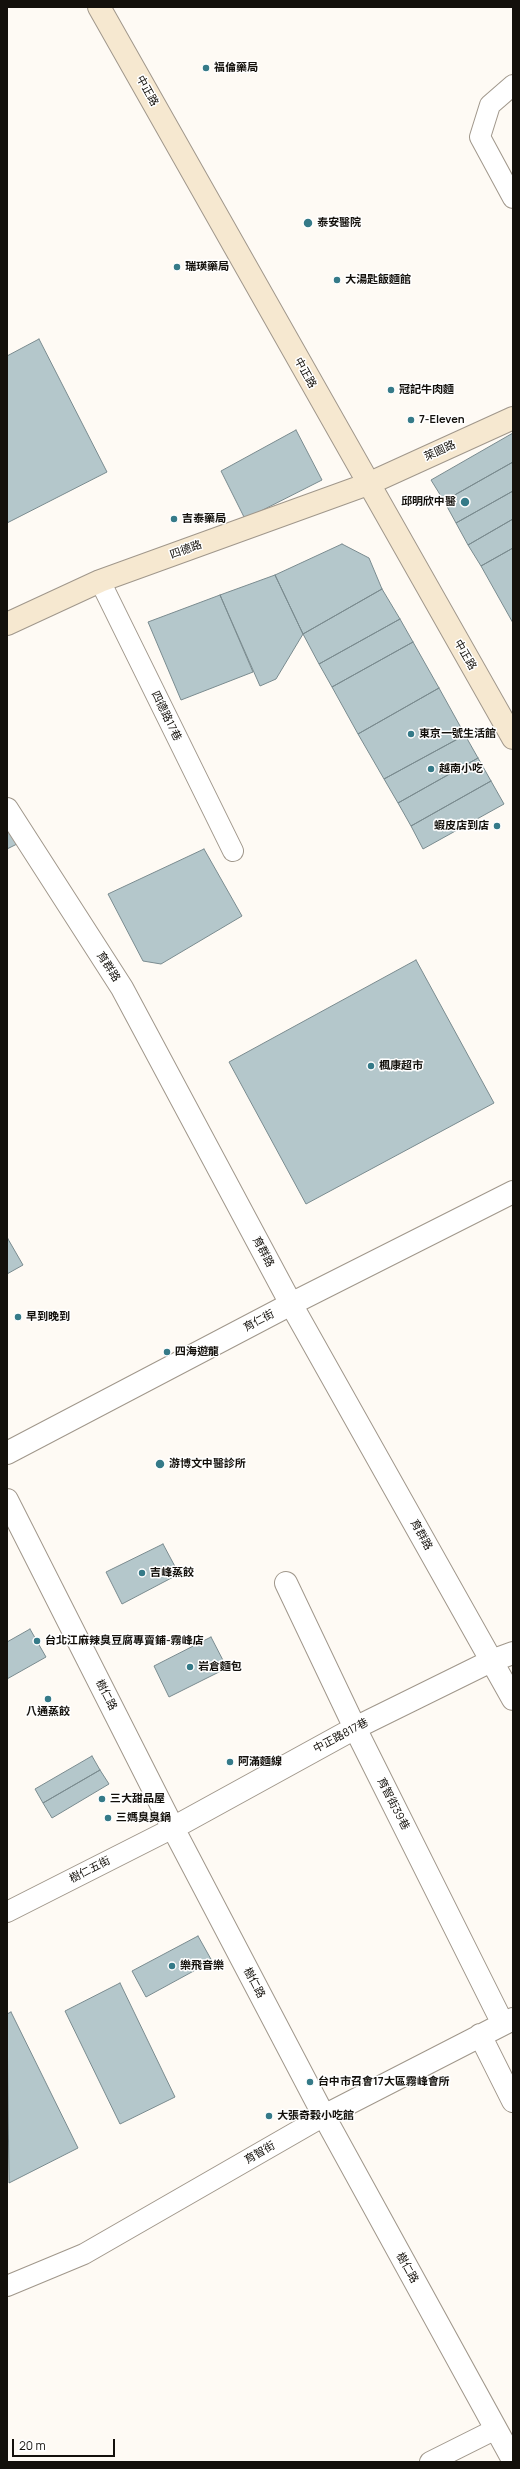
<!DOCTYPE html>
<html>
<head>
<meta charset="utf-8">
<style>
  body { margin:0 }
  #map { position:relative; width:520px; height:2469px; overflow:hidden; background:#fefaf4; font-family:Manrope,sans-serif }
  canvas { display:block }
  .frame { position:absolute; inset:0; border:8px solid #13100b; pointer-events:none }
  .scale { position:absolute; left:12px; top:2439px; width:103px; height:18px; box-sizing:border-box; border:2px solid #13100b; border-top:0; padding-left:5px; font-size:12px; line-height:14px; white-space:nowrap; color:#13100b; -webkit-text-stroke:3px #fff; paint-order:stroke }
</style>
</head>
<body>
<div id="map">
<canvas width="520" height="2469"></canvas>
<div class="frame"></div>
<div class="scale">20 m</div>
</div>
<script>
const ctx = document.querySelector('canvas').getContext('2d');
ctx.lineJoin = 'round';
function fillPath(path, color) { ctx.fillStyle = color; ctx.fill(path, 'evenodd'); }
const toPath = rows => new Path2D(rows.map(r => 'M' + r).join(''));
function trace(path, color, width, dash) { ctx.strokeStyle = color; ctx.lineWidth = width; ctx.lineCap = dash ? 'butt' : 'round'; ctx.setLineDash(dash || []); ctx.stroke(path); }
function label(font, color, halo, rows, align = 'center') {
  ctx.font = font + ' Manrope,"Noto Sans TC",sans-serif'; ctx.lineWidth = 3; ctx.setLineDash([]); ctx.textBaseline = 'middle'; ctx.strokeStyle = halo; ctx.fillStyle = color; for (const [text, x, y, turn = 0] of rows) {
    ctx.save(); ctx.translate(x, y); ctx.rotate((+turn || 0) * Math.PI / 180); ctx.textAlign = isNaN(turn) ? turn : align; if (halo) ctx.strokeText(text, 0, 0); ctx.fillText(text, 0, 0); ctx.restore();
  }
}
const building = toPath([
  [39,339,107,472,7,523,7,356,39,339],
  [296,430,322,480,245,519,221,471,296,430],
  [513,433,513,462,444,501,431,480,513,433],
  [513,462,513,491,456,523,444,501,513,462],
  [513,491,513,519,468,545,456,523,513,491],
  [513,519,513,548,481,566,468,545,513,519],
  [342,544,369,558,382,589,303,634,275,575,342,544],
  [513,548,513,623,481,566,513,548],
  [275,575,303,634,276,679,260,686,220,595,275,575],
  [382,589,400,619,319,664,303,634,382,589],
  [220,595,253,672,181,700,148,622,220,595],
  [400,619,413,642,332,687,319,664,400,619],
  [413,642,439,688,358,734,332,687,413,642],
  [439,688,465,735,384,779,358,734,439,688],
  [465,735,478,758,398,803,384,779,465,735],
  [478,758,491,781,411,826,398,803,478,758],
  [491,781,504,804,423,849,411,826,491,781],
  [7,823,17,844,7,849,7,823],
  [204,849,242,916,161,964,143,961,108,894,204,849],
  [416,960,494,1103,306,1204,229,1062,416,960],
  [8,1239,23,1265,7,1274,7,1240,8,1239],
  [163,1544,179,1574,122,1604,106,1572,163,1544],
  [30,1629,46,1657,7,1679,7,1642,30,1629],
  [211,1637,227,1668,169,1697,154,1666,211,1637],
  [92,1756,100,1770,43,1803,35,1789,92,1756],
  [100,1770,109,1784,52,1818,43,1803,100,1770],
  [198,1936,212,1961,146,1997,132,1971,198,1936],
  [120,1983,175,2097,120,2124,65,2011,120,1983],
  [11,2012,78,2148,9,2183,7,2014,11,2012]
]);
fillPath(building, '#b4c7cb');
trace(building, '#7a8b8f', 1);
const lane = toPath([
  [513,85,490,105,480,137,513,198],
  [100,581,233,851],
  [7,1912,173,1828],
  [7,2286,84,2254,324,2116],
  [430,2462,496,2429]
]);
const street = toPath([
  [7,809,122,988,291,1304,513,1699],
  [7,1453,291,1304,513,1192],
  [7,1500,173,1828,324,2116,513,2460],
  [286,1583,355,1728,503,2024],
  [173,1828,355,1728,491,1661,513,1653],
  [480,2035,513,2101],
  [324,2116,513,2019]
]);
const secondary = toPath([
  [99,7,513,738],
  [7,624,100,581,368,484,513,418]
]);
trace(lane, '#a0978b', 22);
trace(street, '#a0978b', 24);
trace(secondary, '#a0978b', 24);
trace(lane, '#fff', 20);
trace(street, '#fff', 22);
trace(secondary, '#f6e8d0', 22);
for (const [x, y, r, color] of [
  [206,68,4,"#357a88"],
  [308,223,5,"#357a88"],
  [177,267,4,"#357a88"],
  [337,280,4,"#357a88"],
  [391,390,4,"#357a88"],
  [411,420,4,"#357a88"],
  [465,502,5,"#357a88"],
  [174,519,4,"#357a88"],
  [411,734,4,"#357a88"],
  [431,769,4,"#357a88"],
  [497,826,4,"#357a88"],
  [371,1066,4,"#357a88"],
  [18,1317,4,"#357a88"],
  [167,1352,4,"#357a88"],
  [160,1464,5,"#357a88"],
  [142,1573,4,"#357a88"],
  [37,1641,4,"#357a88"],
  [190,1667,4,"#357a88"],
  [48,1699,4,"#357a88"],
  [230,1762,4,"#357a88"],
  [102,1799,4,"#357a88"],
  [108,1818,4,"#357a88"],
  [172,1966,4,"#357a88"],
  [310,2082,4,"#357a88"],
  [269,2116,4,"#357a88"]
]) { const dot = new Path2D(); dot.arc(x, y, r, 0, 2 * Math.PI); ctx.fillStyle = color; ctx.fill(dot); trace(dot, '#fff', 1.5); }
label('bold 11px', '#13100b', '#fff', [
  ["福倫藥局",214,68],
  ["泰安醫院",317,223],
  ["瑞瑛藥局",185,267],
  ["大湯匙飯麵館",345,280],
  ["冠記牛肉麵",399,390],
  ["7-Eleven",419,420],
  ["邱明欣中醫",456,502,"right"],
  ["吉泰藥局",182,519],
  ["東京一號生活館",419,734],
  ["越南小吃",439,769],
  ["蝦皮店到店",489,826,"right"],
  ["楓康超市",379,1066],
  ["早到晚到",26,1317],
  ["四海遊龍",175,1352],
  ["游博文中醫診所",169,1464],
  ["吉峰蒸餃",150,1573],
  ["台北江麻辣臭豆腐專賣鋪-霧峰店",45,1641],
  ["岩倉麵包",198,1667],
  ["八通蒸餃",48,1712,"center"],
  ["阿滿麵線",238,1762],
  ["三大甜品屋",110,1799],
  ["三媽臭臭鍋",116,1818],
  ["樂飛音樂",180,1966],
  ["台中市召會17大區霧峰會所",318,2082],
  ["大張奇榖小吃館",277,2116]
], 'left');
label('11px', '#13100b', '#fff', [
  ["中正路",147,91,61],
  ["中正路",305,373,61],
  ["萊園路",440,451,-24],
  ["四德路",186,550,-20],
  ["中正路",465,655,60],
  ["四德路17巷",166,716,64],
  ["育群路",108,967,57],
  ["育群路",263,1252,62],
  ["育仁街",259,1321,-28],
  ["育群路",421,1535,61],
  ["樹仁路",106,1695,63],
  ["中正路817巷",341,1736,-28],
  ["育智街39巷",393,1804,63],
  ["樹仁五街",90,1870,-27],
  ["樹仁路",254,1983,62],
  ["育智街",260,2153,-30],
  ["樹仁路",407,2268,61]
]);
</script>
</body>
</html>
